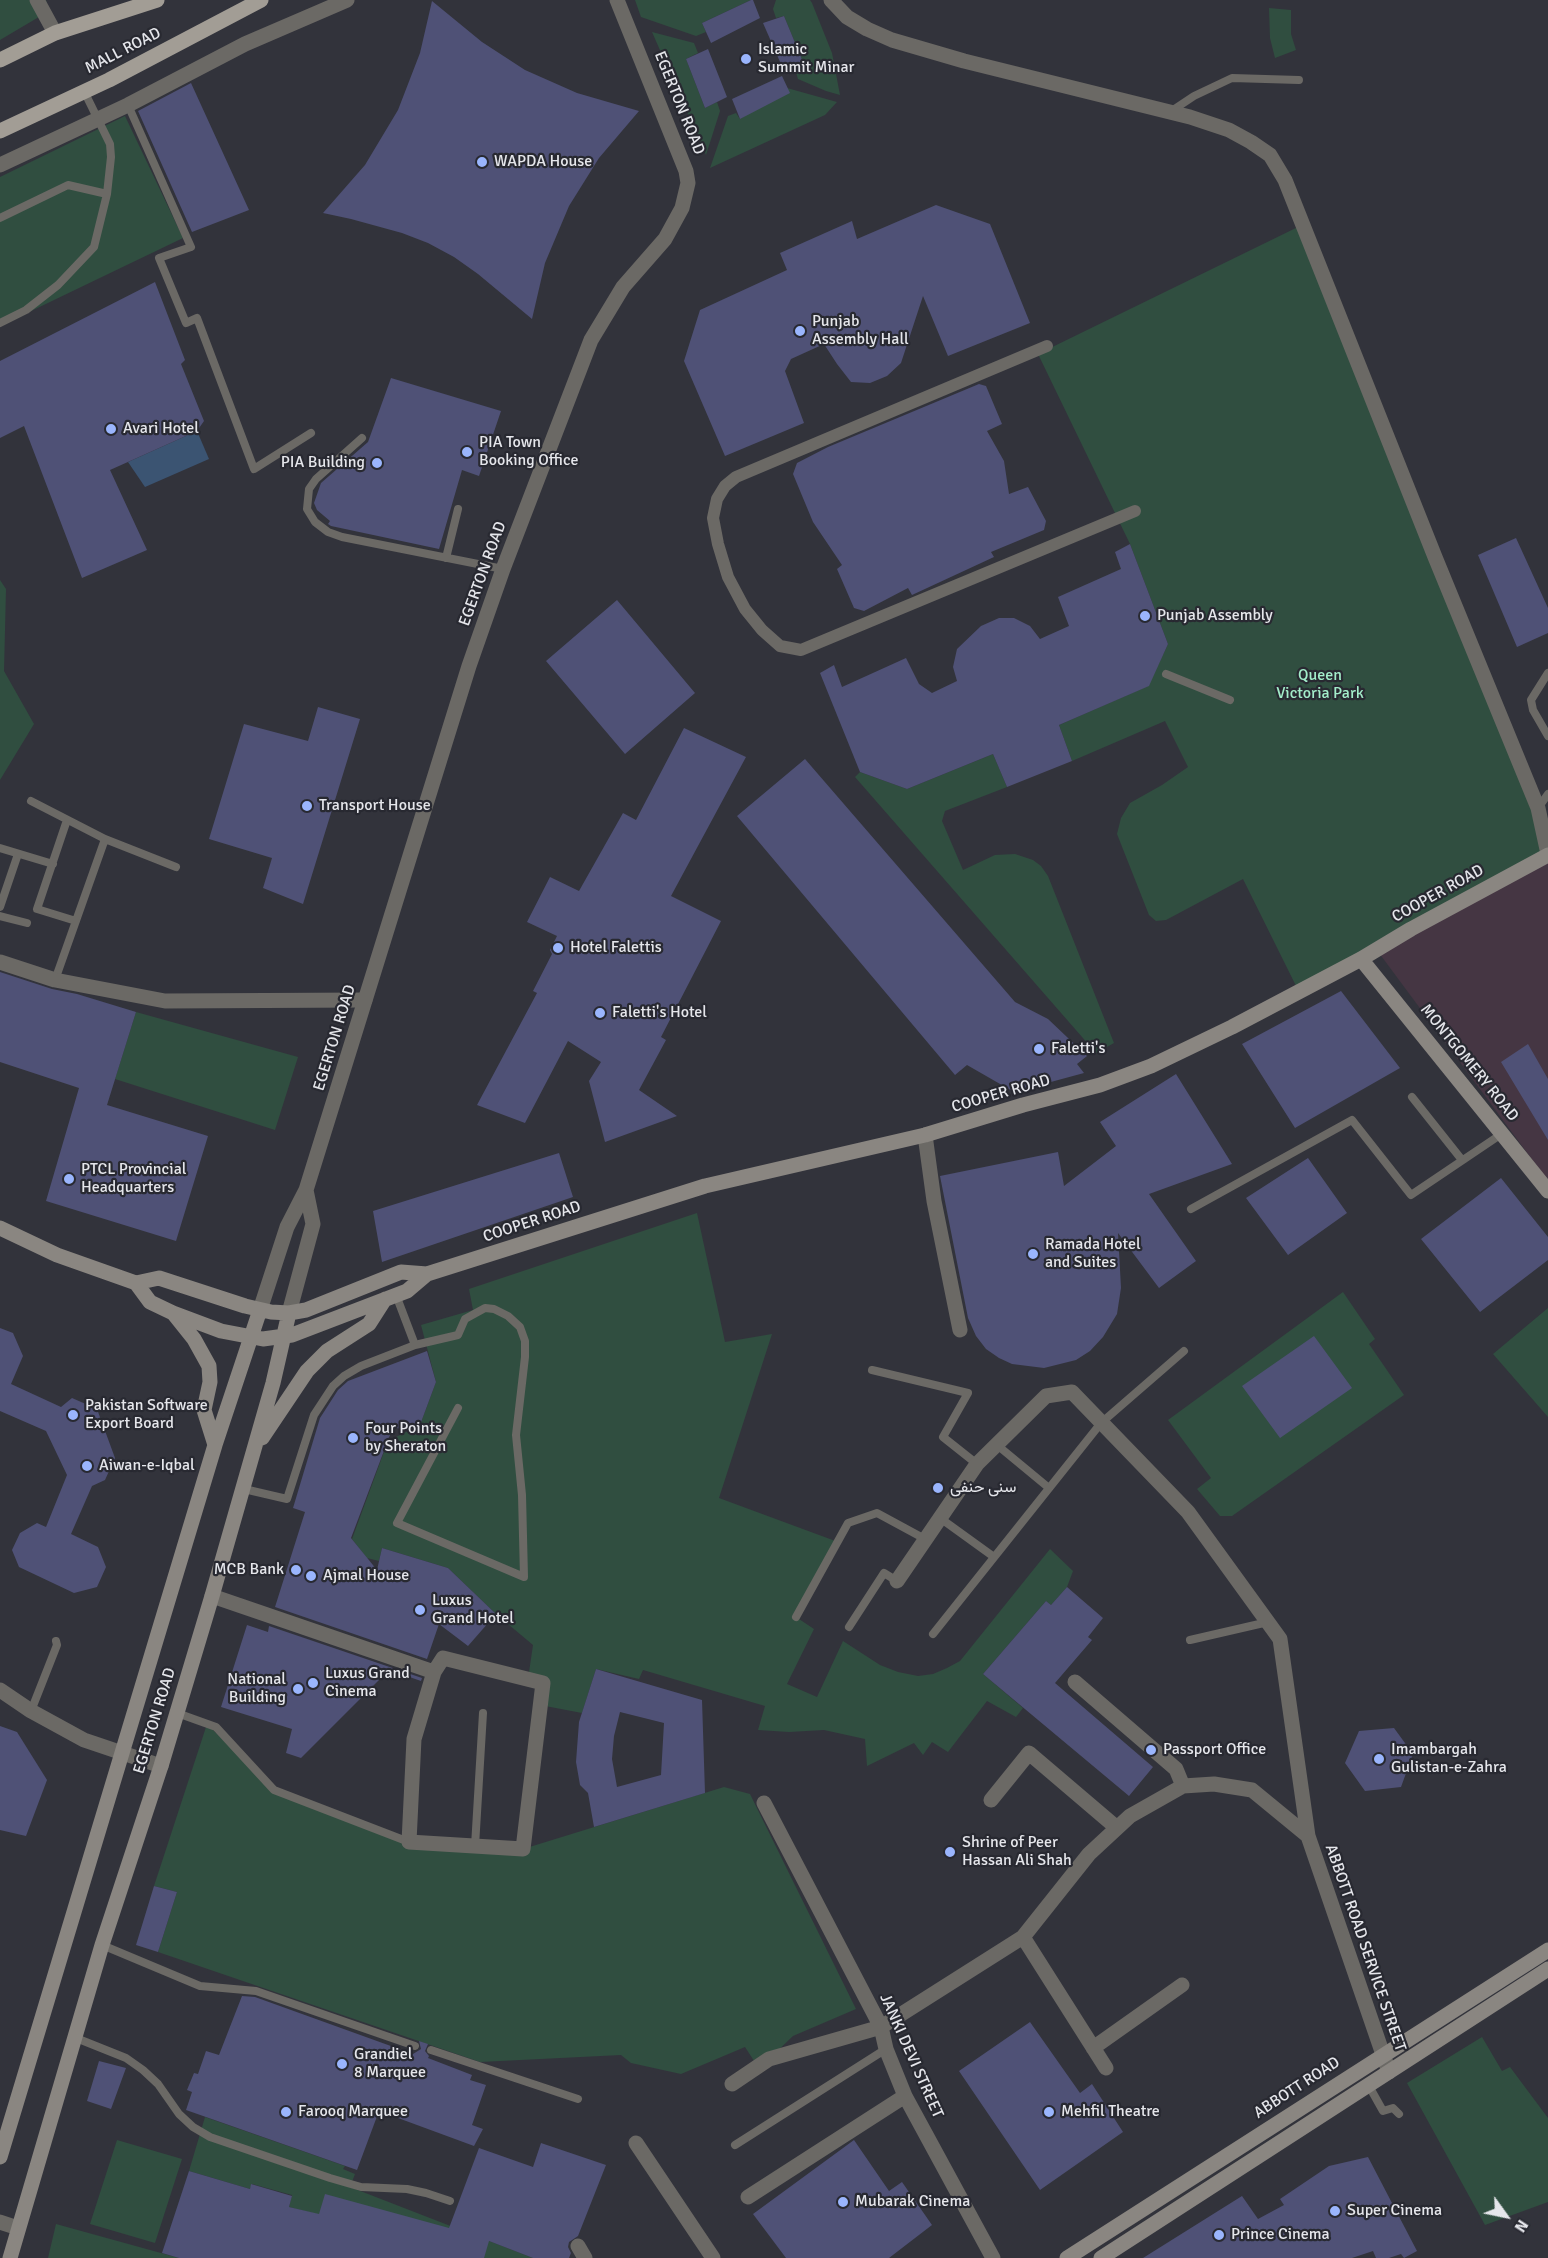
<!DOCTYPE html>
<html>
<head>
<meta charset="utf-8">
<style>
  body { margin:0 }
  #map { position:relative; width:1548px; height:2258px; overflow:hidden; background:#32333b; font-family:Signika,sans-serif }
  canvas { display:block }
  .north { position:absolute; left:1476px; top:2186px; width:60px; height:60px; -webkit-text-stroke:4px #282931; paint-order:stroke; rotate:123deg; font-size:16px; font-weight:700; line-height:24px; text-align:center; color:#e5e6eb }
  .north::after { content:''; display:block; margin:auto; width:21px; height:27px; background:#e5e6eb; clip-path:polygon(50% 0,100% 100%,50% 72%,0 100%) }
</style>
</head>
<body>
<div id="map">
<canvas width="1548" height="2258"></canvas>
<div class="north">N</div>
</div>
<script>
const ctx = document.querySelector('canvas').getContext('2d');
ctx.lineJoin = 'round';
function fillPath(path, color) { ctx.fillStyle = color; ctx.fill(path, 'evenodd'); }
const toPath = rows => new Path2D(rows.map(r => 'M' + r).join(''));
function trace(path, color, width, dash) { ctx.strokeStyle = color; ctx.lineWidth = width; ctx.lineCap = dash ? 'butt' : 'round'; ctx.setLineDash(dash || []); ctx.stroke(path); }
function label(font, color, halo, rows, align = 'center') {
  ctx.font = font + ' Signika,Vazirmatn,sans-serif'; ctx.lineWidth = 4.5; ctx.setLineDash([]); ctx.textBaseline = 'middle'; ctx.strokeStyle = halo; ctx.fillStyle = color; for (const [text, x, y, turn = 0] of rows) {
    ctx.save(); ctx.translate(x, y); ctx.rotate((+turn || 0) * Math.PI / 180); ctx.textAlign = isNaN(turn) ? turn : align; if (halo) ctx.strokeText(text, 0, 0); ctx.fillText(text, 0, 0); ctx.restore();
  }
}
fillPath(toPath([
  [1548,848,1548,1181,1379,953]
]), '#453643');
fillPath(toPath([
  [0,0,46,0,49,11,0,40],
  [635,0,751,0,702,23,706,32,696,36,641,17],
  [776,0,810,0,812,3,832,53,840,95,826,91,798,79,794,66,803,62,784,16,776,18,773,9],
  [1269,8,1291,10,1291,34,1296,50,1275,58,1270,38],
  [652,32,694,43,698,53,686,59,705,108,717,102,720,111,706,155],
  [787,88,837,102,825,115,710,168,728,116,736,113,740,119],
  [125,116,183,238,0,326,0,177],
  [1300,226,1548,852,1300,994,1243,879,1166,920,1156,921,1149,915,1117,834,1121,818,1130,803,1162,785,1188,767,1165,721,1072,761,1059,725,1148,686,1168,644,1130,544,1038,354],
  [0,580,6,589,4,671,34,724,0,780],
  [993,754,1007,787,945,811,942,821,963,870,995,855,1015,854,1033,860,1041,866,1048,876,1114,1043,1096,1053,855,777,860,772,907,789],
  [136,1012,298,1057,275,1130,115,1079],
  [697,1213,725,1342,772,1334,719,1498,838,1542,796,1617,814,1629,787,1684,817,1697,843,1641,880,1665,898,1672,918,1676,933,1674,947,1668,960,1661,1050,1549,1073,1571,1067,1587,1051,1605,1046,1601,983,1674,1023,1708,1016,1717,987,1701,948,1752,932,1742,923,1755,914,1743,867,1766,865,1739,824,1730,789,1732,758,1730,765,1706,643,1670,639,1679,596,1669,582,1713,540,1705,543,1683,528,1679,533,1645,496,1614,448,1568,382,1548,379,1561,367,1558,352,1539,388,1441,420,1425,436,1382,421,1325,473,1310,469,1289],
  [1343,1292,1375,1339,1369,1344,1404,1395,1232,1516,1220,1516,1197,1489,1211,1478,1168,1420],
  [1548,1308,1548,1417,1493,1354],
  [207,1724,274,1790,404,1840,523,1849,724,1787,750,1794,856,2009,793,2036,769,2059,758,2067,745,2047,681,2074,631,2063,621,2055,480,2062,158,1952,177,1892,154,1886],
  [1482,2037,1502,2071,1510,2067,1548,2118,1548,2202,1485,2225,1407,2083],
  [205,2117,345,2166,343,2169,355,2174,350,2187,533,2258,484,2258,289,2207,292,2195,252,2184,250,2189,189,2171],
  [117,2140,182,2159,155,2243,90,2224],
  [56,2224,179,2258,48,2258]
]), '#304e40');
fillPath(toPath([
  [197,431,209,459,145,487,128,462]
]), '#3b5472');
fillPath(toPath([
  [751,0,753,0,760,18,711,43,702,23],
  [432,1,482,42,525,70,577,93,639,111,599,158,569,206,545,263,532,319,478,274,454,257,428,243,402,233,351,219,323,213,365,165,398,110,420,53],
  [784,16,803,62,784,71,763,23],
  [708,49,727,97,705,108,686,59],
  [782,76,790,93,740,119,732,99],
  [191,83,249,210,192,232,138,111],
  [936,205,990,224,1030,323,948,356,923,296,901,363,887,376,870,383,851,382,837,364,824,344,791,359,785,371,804,423,725,456,684,361,700,310,787,270,780,253,852,221,857,239],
  [155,282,185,360,181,364,204,421,197,431,110,470,147,550,82,578,24,426,0,438,0,361],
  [391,378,501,411,479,476,462,470,439,549,331,526,328,524,330,521,317,510,314,503,321,483,368,442],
  [979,384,986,386,1002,424,987,431,1004,461,1009,494,1028,487,1046,521,1044,530,991,552,994,557,912,595,908,588,864,611,854,608,837,569,842,565,813,522,793,474,797,463,828,447],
  [1516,538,1548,608,1548,633,1517,647,1478,555],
  [1130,544,1168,644,1149,686,1059,725,1072,761,1007,787,993,754,907,789,860,772,820,673,834,665,842,687,906,658,919,684,932,693,957,681,953,667,957,649,981,626,999,618,1014,618,1030,626,1040,639,1069,626,1058,597,1121,569,1115,552],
  [617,600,695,693,625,754,546,661],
  [318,707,360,719,303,904,263,888,272,858,209,839,244,724,308,741],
  [684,728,746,757,671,896,721,921,661,1037,666,1040,639,1090,677,1116,605,1142,589,1081,601,1062,568,1041,525,1123,477,1105,537,993,533,991,552,954,550,950,557,936,527,922,550,877,579,891,623,813,636,820],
  [805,759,1015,1002,1048,1019,1087,1056,1077,1064,1084,1073,1014,1092,967,1065,955,1075,737,816],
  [0,972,52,989,77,994,136,1012,107,1105,208,1136,176,1241,46,1201,79,1088,0,1062],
  [1341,991,1400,1068,1295,1128,1242,1044],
  [1528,1044,1548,1079,1548,1140,1501,1062],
  [1176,1074,1232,1164,1149,1194,1196,1261,1159,1288,1118,1233,1121,1288,1117,1314,1103,1337,1090,1351,1076,1360,1044,1368,1012,1364,999,1358,986,1349,976,1336,968,1318,940,1176,1058,1152,1064,1186,1116,1146,1100,1122],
  [559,1153,573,1197,382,1262,373,1211],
  [1308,1158,1347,1213,1288,1255,1246,1198],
  [1501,1178,1548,1237,1548,1260,1480,1312,1421,1239],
  [0,1328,13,1333,23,1356,11,1384,61,1407,72,1398,97,1409,115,1458,105,1480,92,1486,71,1534,98,1547,106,1567,97,1587,74,1593,19,1567,12,1550,20,1533,37,1523,46,1527,67,1475,46,1431,0,1411],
  [1314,1336,1352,1388,1280,1438,1242,1386],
  [427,1351,436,1382,420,1425,408,1431,393,1427,351,1538,377,1570,382,1548,448,1568,496,1614,468,1646,439,1624,427,1659,275,1607,305,1512,293,1508,320,1418,338,1390,348,1381],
  [1067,1587,1103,1618,1088,1637,1092,1640,1055,1683,1153,1767,1129,1796,983,1674,1046,1601,1051,1605],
  [247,1625,268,1632,269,1626,422,1678,421,1681,389,1670,301,1758,286,1753,292,1729,221,1707],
  [596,1669,702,1700,705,1793,594,1827,588,1793,580,1785,576,1762,579,1722],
  [620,1712,664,1723,661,1775,617,1787,612,1759,614,1736],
  [0,1726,17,1732,47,1780,26,1836,0,1830],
  [1394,1728,1413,1754,1401,1787,1365,1791,1345,1763,1359,1731],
  [154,1886,177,1892,158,1952,136,1945],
  [242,1996,255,1997,413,2054,421,2049,419,2041,428,2044,425,2051,429,2056,428,2058,472,2075,470,2080,486,2085,472,2125,483,2129,474,2146,379,2111,357,2170,186,2110,192,2092,187,2090,194,2073,198,2074,206,2051,219,2055],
  [1030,2022,1080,2093,1092,2084,1123,2132,1040,2190,959,2071],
  [99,2061,126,2068,111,2109,87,2101],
  [854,2140,889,2191,902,2182,932,2225,889,2258,786,2258,753,2214],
  [541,2143,606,2165,578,2236,569,2242,568,2247,571,2253,569,2258,533,2258,489,2241,484,2258,179,2258,162,2253,189,2171,250,2189,251,2184,292,2196,289,2207,319,2214,325,2194,449,2228,479,2148,533,2167],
  [1368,2157,1417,2251,1404,2258,1401,2254,1389,2258,1376,2258,1373,2251,1352,2258,1143,2258,1242,2196,1258,2219,1284,2205,1280,2199,1329,2166]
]), '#4f5176');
trace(toPath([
  [128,105,191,247,159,258,186,323,197,318,254,469,311,433],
  [1170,112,1194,96,1232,78,1299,80],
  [0,218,68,185,107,194],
  [0,323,26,310,58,285,94,247,107,194,111,157,110,144,84,91],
  [362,438,316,479,309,489,307,509,315,522,328,532,342,537,503,569],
  [446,558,458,509],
  [1548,673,1531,700,1533,710,1548,736],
  [1166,674,1230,700],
  [31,801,105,839,176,867],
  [1538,808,1548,794],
  [67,820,37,909,76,921],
  [0,848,53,864],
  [0,907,18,854],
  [0,916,27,923],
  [55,980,105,839],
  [1412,1097,1462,1160],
  [1191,1209,1352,1120,1411,1195,1503,1133],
  [396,1295,415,1345,458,1335,465,1319,485,1308,494,1309,508,1316,520,1327,525,1341,525,1357,516,1435,522,1495,524,1577,397,1523,458,1408],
  [872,1370,968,1393,943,1437,977,1464],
  [997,1445,1049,1488],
  [244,1489,287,1499,314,1415,333,1386,344,1376,361,1366,415,1345],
  [940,1518,994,1557],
  [796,1617,848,1523,877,1513,925,1539],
  [849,1627,884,1573,897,1581],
  [933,1634,1101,1423,1184,1351],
  [1190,1640,1268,1622],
  [31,1711,57,1645,56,1641],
  [177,1713,216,1727,274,1790,409,1842],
  [475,1846,483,1713],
  [102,1945,200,1986,256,1991,415,2046],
  [76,2038,126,2058,143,2070,158,2084,179,2114,193,2127,210,2137,330,2178,361,2187,407,2189,426,2193,450,2201],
  [431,2050,578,2099],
  [1369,2086,1383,2111,1393,2108,1399,2114],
  [735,2145,886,2049]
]), '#6b6965', 8);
trace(toPath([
  [1047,346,736,477,725,486,717,499,713,518,718,544,728,577,745,609,762,630,780,646,801,650,1135,511]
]), '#6b6965', 12);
trace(toPath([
  [37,0,55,33],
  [0,165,128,105,245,44,347,0],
  [0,962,55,980,165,1001,365,1000],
  [925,1135,934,1201,960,1330],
  [897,1581,977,1464,1046,1396,1072,1392,1188,1512,1280,1639,1308,1836,1389,2072],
  [212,1596,434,1672,443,1658,543,1683,523,1849,409,1842,414,1739,434,1672],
  [1075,1682,1176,1769,1183,1786],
  [0,1690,31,1711,84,1740,161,1766],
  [991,1800,1029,1753,1117,1828],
  [764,1803,881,2027,886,2049,905,2096,993,2258],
  [1023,1937,1106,2068],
  [1093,2048,1182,1985],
  [732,2084,769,2059,881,2027,1023,1937,1089,1854,1130,1816,1183,1786,1214,1784,1252,1790,1308,1836],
  [636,2143,713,2258],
  [748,2197,905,2096],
  [578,2246,585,2258]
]), '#6b6965', 15);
trace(toPath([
  [831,0,847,17,867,29,892,40,964,61,1190,117,1229,130,1251,142,1270,155,1285,180,1435,557,1538,808,1548,854],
  [260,1310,287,1227,306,1190,469,666,503,569,591,340,623,287,665,239,682,208,688,183,686,171,617,0],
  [289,1313,313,1224,306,1190],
  [0,2222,18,2228]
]), '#6b6965', 15);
trace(toPath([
  [1361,959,1548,1191],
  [0,1228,57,1255,136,1283,150,1302,173,1313,221,1331,263,1339,292,1335,407,1291,427,1274,705,1186,925,1135,1023,1105,1100,1085,1151,1066,1232,1027,1361,959,1411,929,1548,855],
  [136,1283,159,1278,245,1306,271,1312,289,1313,306,1310,401,1272,427,1274],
  [174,1314,194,1339,209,1366,210,1382,204,1410,215,1445],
  [262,1438,307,1371,327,1351,369,1324,385,1299],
  [0,2157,215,1445,260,1310],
  [10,2258,102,1945,161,1766,212,1596,273,1383,289,1313],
  [1067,2258,1548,1950],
  [1101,2258,1548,1969]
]), '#8a8681', 15);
trace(toPath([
  [0,60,55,33,157,0],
  [0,131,109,80,261,0]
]), '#a29d95', 15);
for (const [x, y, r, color] of [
  [746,59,6,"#9ab5fd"],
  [482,162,6,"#9ab5fd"],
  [800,331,6,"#9ab5fd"],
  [111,429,6,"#9ab5fd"],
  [467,452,6,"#9ab5fd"],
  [377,463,6,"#9ab5fd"],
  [1145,616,6,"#9ab5fd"],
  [307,806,6,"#9ab5fd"],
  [558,948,6,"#9ab5fd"],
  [600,1013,6,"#9ab5fd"],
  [1039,1049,6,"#9ab5fd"],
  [69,1179,6,"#9ab5fd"],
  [1033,1254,6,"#9ab5fd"],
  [73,1415,6,"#9ab5fd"],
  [353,1438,6,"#9ab5fd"],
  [87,1466,6,"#9ab5fd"],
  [938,1488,6,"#9ab5fd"],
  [296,1570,6,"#9ab5fd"],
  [311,1576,6,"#9ab5fd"],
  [420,1610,6,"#9ab5fd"],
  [313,1683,6,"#9ab5fd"],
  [298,1689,6,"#9ab5fd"],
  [1151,1750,6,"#9ab5fd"],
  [1379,1759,6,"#9ab5fd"],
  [950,1852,6,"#9ab5fd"],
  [342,2064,6,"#9ab5fd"],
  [286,2112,6,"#9ab5fd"],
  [1049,2112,6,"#9ab5fd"],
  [843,2202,6,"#9ab5fd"],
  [1335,2211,6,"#9ab5fd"],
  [1219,2235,6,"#9ab5fd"]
]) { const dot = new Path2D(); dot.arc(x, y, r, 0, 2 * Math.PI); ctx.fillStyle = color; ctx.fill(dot); trace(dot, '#282931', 2); }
label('16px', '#e5e6eb', '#282931', [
  ["Islamic",758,50],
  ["Summit Minar",758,68],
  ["WAPDA House",494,162],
  ["Punjab",812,322],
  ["Assembly Hall",812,340],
  ["Avari Hotel",123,429],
  ["PIA Town",479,443],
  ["Booking Office",479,461],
  ["PIA Building",365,463,"right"],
  ["Punjab Assembly",1157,616],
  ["Transport House",319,806],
  ["Hotel Falettis",570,948],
  ["Faletti's Hotel",612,1013],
  ["Faletti's",1051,1049],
  ["PTCL Provincial",81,1170],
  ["Headquarters",81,1188],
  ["Ramada Hotel",1045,1245],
  ["and Suites",1045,1263],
  ["Pakistan Software",85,1406],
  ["Export Board",85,1424],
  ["Four Points",365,1429],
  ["by Sheraton",365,1447],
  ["Aiwan-e-Iqbal",99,1466],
  ["سنی حنفی",950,1488],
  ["MCB Bank",284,1570,"right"],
  ["Ajmal House",323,1576],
  ["Luxus",432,1601],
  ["Grand Hotel",432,1619],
  ["Luxus Grand",325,1674],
  ["Cinema",325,1692],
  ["National",286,1680,"right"],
  ["Building",286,1698,"right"],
  ["Passport Office",1163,1750],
  ["Imambargah",1391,1750],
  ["Gulistan-e-Zahra",1391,1768],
  ["Shrine of Peer",962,1843],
  ["Hassan Ali Shah",962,1861],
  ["Grandiel",354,2055],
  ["8 Marquee",354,2073],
  ["Farooq Marquee",298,2112],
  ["Mehfil Theatre",1061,2112],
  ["Mubarak Cinema",855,2202],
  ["Super Cinema",1347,2211],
  ["Prince Cinema",1231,2235]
], 'left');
label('16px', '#e5e6eb', '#282931', [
  ["MALL ROAD",123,51,-27],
  ["EGERTON ROAD",679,103,68],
  ["EGERTON ROAD",483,574,-70],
  ["COOPER ROAD",1438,894,-29],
  ["EGERTON ROAD",335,1038,-73],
  ["MONTGOMERY ROAD",1469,1063,51],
  ["COOPER ROAD",1001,1094,-16],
  ["COOPER ROAD",532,1222,-18],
  ["EGERTON ROAD",155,1721,-73],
  ["ABBOTT ROAD SERVICE STREET",1365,1948,71],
  ["JANKI DEVI STREET",911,2056,66],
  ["ABBOTT ROAD",1297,2088,-33]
]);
label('16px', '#a3edca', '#282931', [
  ["Queen",1320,676],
  ["Victoria Park",1320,694]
]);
</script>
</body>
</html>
